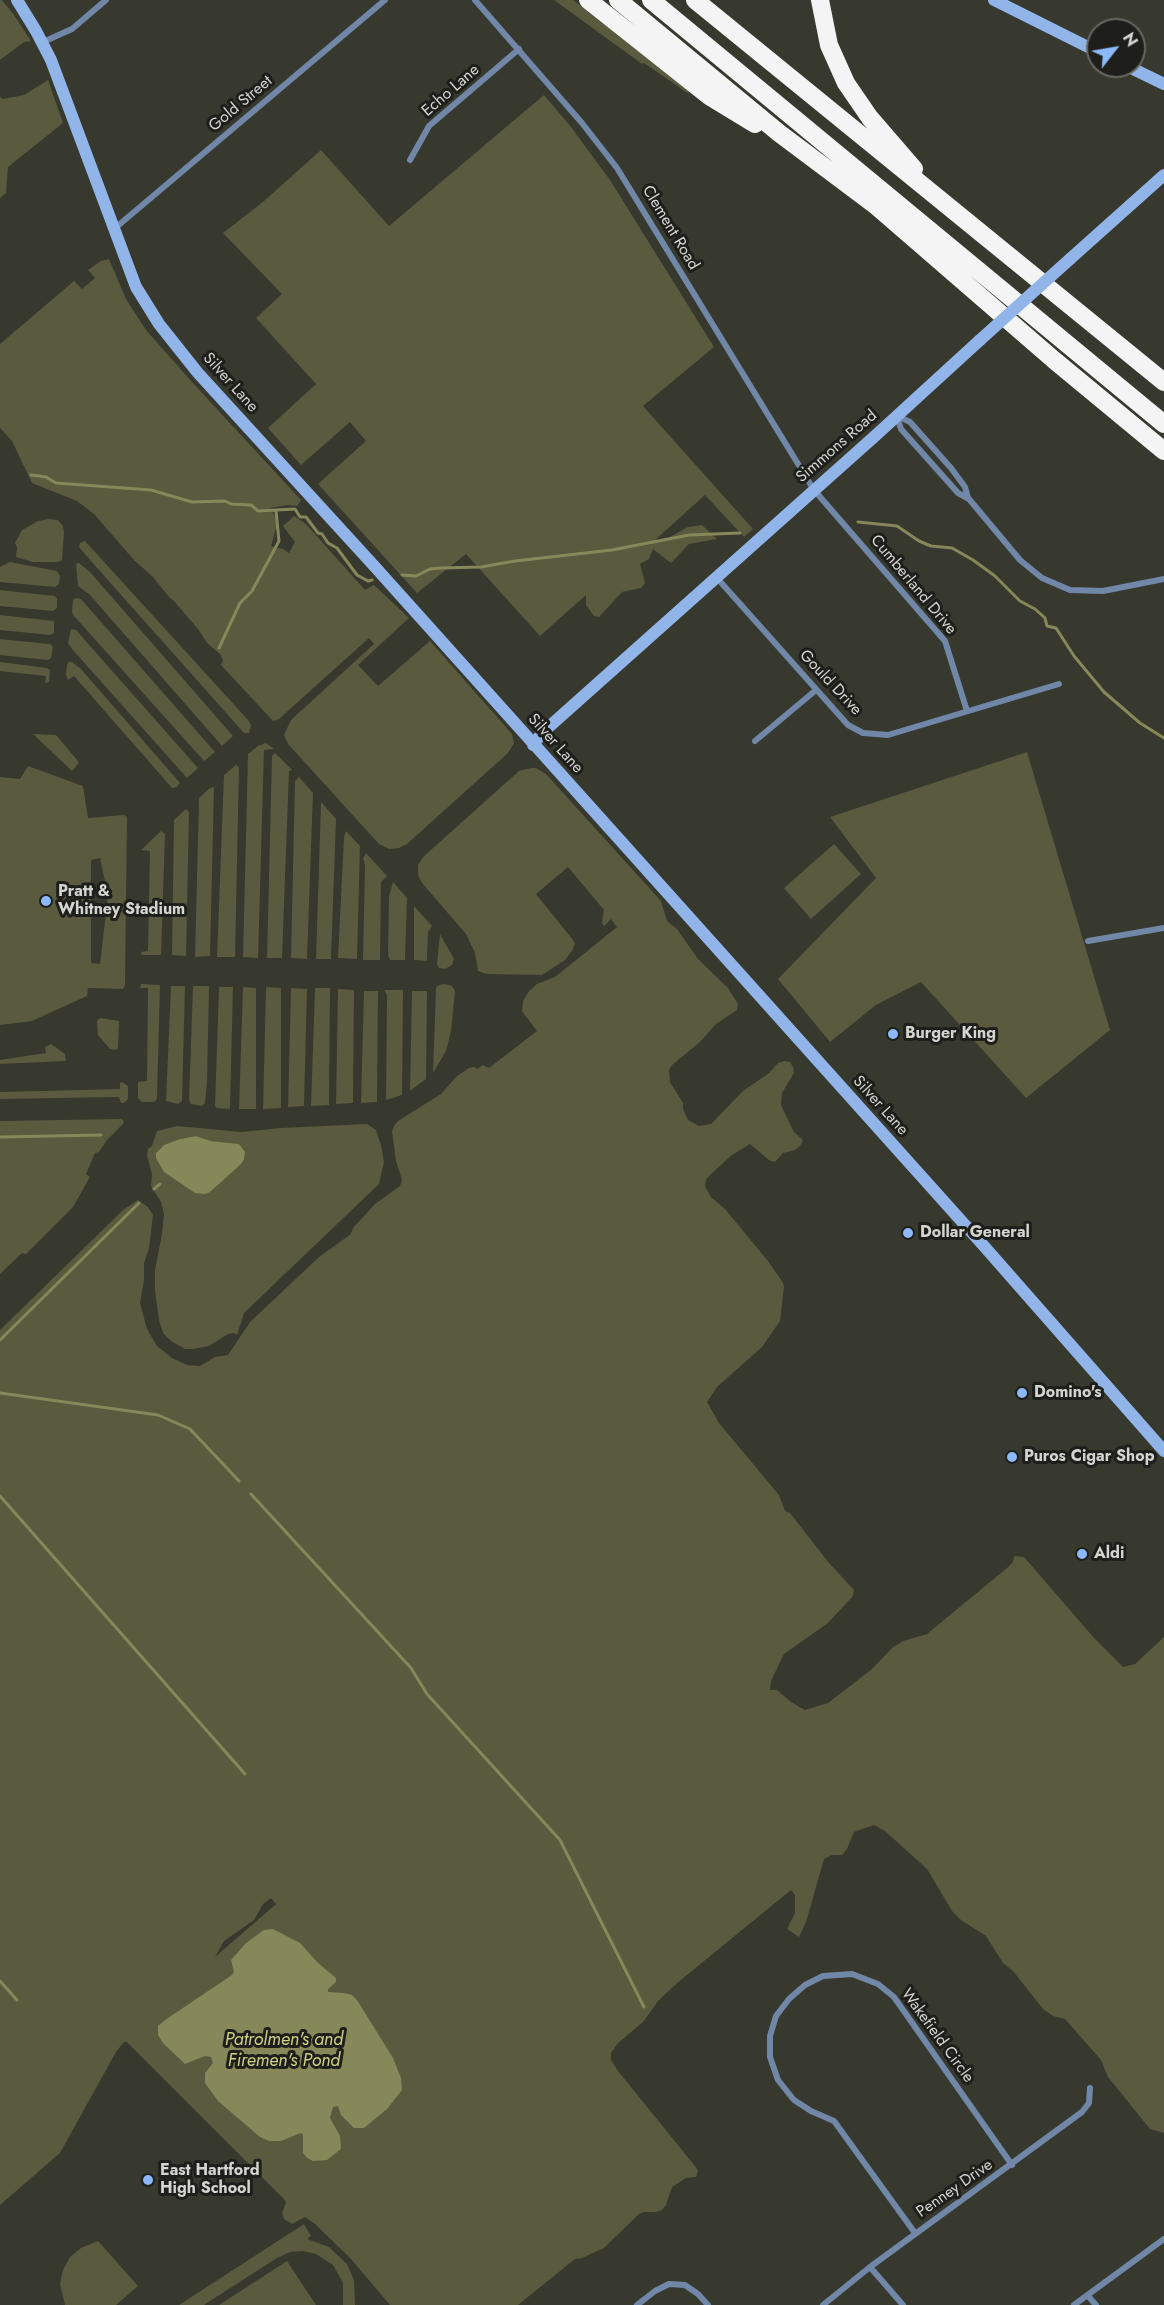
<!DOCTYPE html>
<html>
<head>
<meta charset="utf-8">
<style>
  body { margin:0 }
  #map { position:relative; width:1164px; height:2305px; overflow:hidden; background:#37382e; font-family:Jost,sans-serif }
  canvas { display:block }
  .north { position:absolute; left:1086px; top:18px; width:60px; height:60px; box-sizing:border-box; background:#1e1f1a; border:2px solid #676862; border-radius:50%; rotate:59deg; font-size:16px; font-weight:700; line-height:24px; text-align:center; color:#d4d5cf }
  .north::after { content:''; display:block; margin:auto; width:21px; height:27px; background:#8cb9fc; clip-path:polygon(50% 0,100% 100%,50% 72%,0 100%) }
</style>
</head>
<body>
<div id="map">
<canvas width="1164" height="2305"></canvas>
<div class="north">N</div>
</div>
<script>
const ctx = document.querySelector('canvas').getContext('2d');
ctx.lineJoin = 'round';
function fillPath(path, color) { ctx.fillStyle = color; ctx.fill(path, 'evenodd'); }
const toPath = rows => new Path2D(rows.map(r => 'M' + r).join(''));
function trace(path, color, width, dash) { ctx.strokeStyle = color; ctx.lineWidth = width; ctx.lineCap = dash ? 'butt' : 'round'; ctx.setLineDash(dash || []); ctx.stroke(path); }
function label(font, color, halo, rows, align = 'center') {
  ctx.font = font + ' Jost,sans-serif'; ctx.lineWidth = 6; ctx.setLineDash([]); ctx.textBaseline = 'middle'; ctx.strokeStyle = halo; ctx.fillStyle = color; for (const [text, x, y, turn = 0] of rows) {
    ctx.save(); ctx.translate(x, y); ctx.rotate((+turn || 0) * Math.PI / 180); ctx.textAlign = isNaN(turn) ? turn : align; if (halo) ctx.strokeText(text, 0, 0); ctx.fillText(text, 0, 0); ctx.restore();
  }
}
fillPath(toPath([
  [0,0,2,0,14,15,31,41,24,42,0,60],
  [554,0,573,0,688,90,689,94,644,63,642,64],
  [48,80,63,123,8,167,6,193,0,198,0,97,3,99,24,95],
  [544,95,571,127,610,180,714,347,643,406,753,529,744,537,705,495,654,541,668,538,688,527,702,525,717,539,689,544,671,563,653,549,649,559,640,564,645,583,641,588,622,592,599,617,594,616,586,605,586,595,540,636,466,554,417,593,318,484,366,441,350,422,301,465,268,428,316,384,256,318,282,294,223,233,264,201,321,150,389,226],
  [109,259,126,299,146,330,192,382,301,500,297,506,287,505,270,508,274,514,277,525,271,546,283,549,289,553,295,542,283,526,294,516,306,524,365,590,374,585,409,618,358,665,378,686,430,641,512,734,514,743,508,753,407,844,399,848,389,849,379,844,288,744,284,735,291,720,374,644,369,638,279,719,273,721,221,665,223,660,220,654,207,643,198,629,174,601,169,597,153,577,134,560,94,514,77,501,32,483,12,441,0,428,0,344,74,281,82,289,95,278,88,270,101,261],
  [49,519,58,520,63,526,64,532,62,560,58,562,33,562,16,557,17,547,15,543,22,530,38,521],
  [85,541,249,721,251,726,249,733,244,733,90,560,79,547,80,543],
  [10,562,57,571,60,576,59,584,55,587,0,582,0,567],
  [79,563,90,572,233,736,222,746,90,595,78,586,76,564],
  [0,590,55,596,57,599,57,608,53,611,0,606],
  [76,598,81,599,215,752,204,761,74,616,72,612,73,600],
  [0,615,54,621,54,633,50,635,0,630],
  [71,629,76,630,198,768,187,778,72,649,68,643],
  [0,639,50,644,53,647,51,658,48,660,0,655],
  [0,662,47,668,50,670,49,682,45,683,46,676,0,671],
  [69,662,72,662,81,669,180,783,177,787,172,788,74,676,68,680,66,675,67,664],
  [33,734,56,735,78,761,78,764,72,771],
  [266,743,274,749,264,750,258,958,243,957,248,754,258,746],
  [1027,752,1110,1030,1026,1098,921,982,876,1005,830,1042,778,979,876,878,830,817],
  [275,753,292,770,289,771,282,958,267,958,272,756],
  [236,765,239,767,235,957,217,957,224,775],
  [28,766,83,786,88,818,124,815,127,817,125,985,123,989,88,988,87,996,32,1021,0,1025,0,777,20,779],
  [100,858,108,896,100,964,91,963,91,860],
  [531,768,536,768,546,774,661,901,667,921,677,929,698,959,728,988,738,1004,737,1010,716,1024,700,1042,672,1065,669,1070,670,1082,683,1103,683,1109,688,1120,699,1126,711,1124,743,1091,769,1073,778,1063,784,1061,790,1062,793,1067,794,1073,782,1093,781,1105,794,1132,803,1140,800,1146,795,1150,783,1153,775,1162,769,1160,750,1144,732,1155,710,1175,706,1180,705,1186,711,1197,725,1209,768,1261,782,1281,784,1286,780,1321,762,1347,717,1387,707,1402,719,1423,779,1495,785,1511,790,1513,829,1563,854,1590,853,1596,828,1623,784,1654,771,1681,770,1690,777,1690,791,1702,805,1710,828,1703,872,1669,893,1647,903,1641,927,1634,1007,1568,1013,1562,1014,1556,1024,1557,1095,1639,1123,1667,1135,1664,1164,1637,1164,2133,1150,2129,1108,2077,1101,2060,1065,2019,1053,2016,1043,2009,1013,1971,1003,1963,986,1936,961,1920,952,1911,927,1869,885,1831,874,1825,854,1832,847,1849,842,1855,832,1855,824,1859,806,1922,799,1937,787,1929,795,1913,795,1895,791,1890,676,1984,658,2001,643,2022,618,2043,611,2053,611,2060,618,2071,695,2166,698,2171,696,2177,686,2178,672,2187,666,2205,662,2210,656,2212,644,2212,639,2214,604,2248,582,2258,575,2259,518,2305,390,2305,351,2259,315,2224,305,2217,292,2224,284,2219,282,2213,286,2202,284,2199,127,2042,124,2042,116,2052,60,2153,0,2205,0,1330,123,1210,138,1200,148,1207,153,1215,149,1248,144,1263,144,1280,140,1303,147,1329,157,1346,172,1358,187,1365,200,1366,215,1357,228,1355,250,1322,319,1257,351,1234,353,1228,375,1204,400,1186,402,1180,396,1161,392,1131,394,1126,398,1121,441,1094,457,1076,469,1068,474,1067,477,1069,483,1065,489,1068,537,1031,522,1011,523,1001,529,991,537,984,555,977,617,927,611,919,604,926,602,923,604,910,568,867,536,894,573,940,575,944,572,951,565,960,542,975,486,974,478,971,475,953,466,934,422,883,418,875,418,865,423,857,519,771],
  [271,1898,276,1904,215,1957,224,1941,254,1920,263,1904],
  [299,777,313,793,307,959,291,958,295,781],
  [214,787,210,956,195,957,199,798,210,788],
  [321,802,336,819,331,959,316,959],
  [186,809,189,812,186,956,172,955,174,820],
  [161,831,165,834,161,955,142,955,141,952,148,951,150,851,141,850],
  [346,831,360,846,357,959,338,958,344,837],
  [834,844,861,874,811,919,784,888],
  [366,853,387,876,381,882,380,960,363,960,365,865,363,858],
  [393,882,407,898,405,960,390,960,388,955,389,896],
  [414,906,432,926,428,932,427,961,414,960],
  [440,934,454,959,452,965,445,969,439,968,437,964],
  [141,984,160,985,157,1099,154,1102,142,1102,138,1098,138,1082,147,1081,148,988,140,988],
  [444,984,452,986,455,991,451,1031,446,1051,433,1073,436,989,437,986],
  [171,986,185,986,182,1101,178,1104,166,1101],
  [193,986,209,986,207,1083,205,1103,202,1106,191,1104,189,1099],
  [219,987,233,987,230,1109,217,1108,215,1106],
  [243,987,256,988,256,1109,239,1109],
  [266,987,281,988,281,1108,263,1109],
  [291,988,307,989,304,1106,288,1107],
  [315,988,330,988,329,1105,311,1106],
  [338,989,354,990,353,1103,336,1104],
  [384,990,403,990,402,1095,386,1100,387,995],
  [364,991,378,991,377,1102,361,1103],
  [412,991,427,991,426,1079,410,1091],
  [100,1018,119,1021,118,1048,116,1050,110,1049,98,1035,97,1021],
  [51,1044,65,1054,66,1061,0,1064,0,1060,46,1053,45,1047],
  [122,1082,128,1086,128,1099,124,1103,121,1103,119,1097,0,1099,0,1092,120,1089,120,1083],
  [121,1119,124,1121,123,1124,107,1140,99,1152,95,1153,86,1174,90,1177,73,1207,26,1254,22,1253,0,1274,0,1121],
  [367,1124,376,1130,381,1145,384,1162,379,1184,244,1313,237,1335,234,1333,228,1334,209,1346,193,1349,185,1349,171,1341,163,1333,159,1320,155,1291,155,1270,162,1234,164,1214,161,1202,151,1186,152,1174,147,1156,148,1149,152,1146,157,1131,177,1126,242,1132,281,1128],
  [196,1136,211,1141,239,1144,241,1164,229,1174,160,1148,180,1139],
  [304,2224,311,2236,307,2239,329,2247,347,2264,354,2280,355,2305,343,2305,343,2283,333,2265,316,2254,303,2251,290,2252,277,2258,204,2305,179,2305],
  [98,2241,138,2286,116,2305,65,2305,60,2284,63,2270,70,2257,81,2248],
  [287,2261,316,2305,219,2305]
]), '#595a3e');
fillPath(toPath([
  [196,1136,211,1141,239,1144,245,1152,244,1159,241,1164,210,1192,205,1194,195,1193,164,1172,156,1158,156,1153,164,1145,180,1139],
  [273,1929,300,1943,318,1963,336,1978,336,1982,328,1989,328,1992,344,1993,352,1995,357,2000,393,2058,401,2078,402,2090,387,2109,364,2128,354,2128,341,2115,338,2106,333,2107,330,2118,340,2136,341,2149,327,2160,313,2161,307,2158,303,2153,303,2135,301,2133,281,2141,269,2141,260,2137,218,2101,205,2083,205,2073,213,2063,211,2057,205,2056,185,2064,163,2043,158,2035,158,2026,168,2018,232,1975,234,1972,231,1960,246,1943,264,1930]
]), '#86885a');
trace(toPath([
  [31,475,46,477,56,483,151,490,192,502,225,501,231,504,251,505,258,511,295,509,300,517,306,517,318,533,322,534,328,543,337,548,357,575,368,581,372,580],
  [858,522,897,526,919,541,931,546,952,548,973,560,995,576,1020,601,1035,609,1045,618,1047,626,1056,628,1074,656,1104,692,1140,723,1164,738],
  [402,575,416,576,430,569,441,568,481,567,515,561,612,550,689,535,740,533],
  [219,648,240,603,252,591,279,541,276,511],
  [0,1137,101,1135],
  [154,1189,160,1184],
  [0,1340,139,1203],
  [0,1393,158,1415,190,1429,239,1481],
  [251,1494,411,1668,427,1694,560,1840,644,2007],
  [0,1496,245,1774],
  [0,1981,17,2000]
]), '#86885a', 3);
trace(toPath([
  [475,0,582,123,617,168,814,490,945,641,967,711],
  [43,42,72,29,106,0],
  [410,160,429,126,519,49],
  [114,229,385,0],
  [897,416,910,422,951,468,965,487,968,498],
  [897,417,901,429,958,493,969,499,1020,560,1042,578,1070,590,1103,591,1164,579],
  [717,578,848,725,863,733,888,735,1059,684],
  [755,741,816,690],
  [1088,941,1164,928],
  [915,2233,834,2121,811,2111,794,2100,778,2080,770,2057,770,2036,776,2016,789,1999,805,1985,823,1976,852,1974,878,1984,894,1997,1012,2165],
  [870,2267,903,2305],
  [1088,2296,1096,2305],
  [637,2305,655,2291,669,2284,685,2285,698,2294,708,2305],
  [823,2305,870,2267,1082,2112,1089,2103,1090,2088],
  [1074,2305,1164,2239]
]), '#7187a8', 6);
trace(toPath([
  [17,0,36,31,51,60,136,287,159,324,198,373,376,568,983,1245,1164,1451],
  [994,0,1098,52],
  [1127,66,1164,84],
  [1070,259,1164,175],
  [533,745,542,733,875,436,980,340]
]), '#92b5e9', 12);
trace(toPath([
  [588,0,709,96,755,124],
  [618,0,779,133,875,205,1054,360,1164,451],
  [651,0,1164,424],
  [695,0,1164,382],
  [820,0,829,45,846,83,870,118,914,169]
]), '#f4f4f4', 18);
trace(toPath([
  [980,340,1070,259]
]), '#92b5e9', 12);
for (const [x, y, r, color] of [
  [46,901,6,"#8cb9fc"],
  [893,1034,6,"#8cb9fc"],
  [908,1233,6,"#8cb9fc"],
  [1022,1393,6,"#8cb9fc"],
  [1012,1457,6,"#8cb9fc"],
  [1082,1554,6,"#8cb9fc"],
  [148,2180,6,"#8cb9fc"]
]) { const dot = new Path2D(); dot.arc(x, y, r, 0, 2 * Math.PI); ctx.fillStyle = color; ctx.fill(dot); trace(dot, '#1e1f1a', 2); }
label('16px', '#d4d5cf', '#1e1f1a', [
  ["Echo Lane",451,91,-41],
  ["Gold Street",241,104,-40],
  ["Clement Road",670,228,59],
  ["Silver Lane",230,383,48],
  ["Simmons Road",837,447,-41],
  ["Cumberland Drive",913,585,50],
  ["Gould Drive",830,683,47],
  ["Silver Lane",555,744,48],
  ["Silver Lane",880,1106,48],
  ["Wakefield Circle",937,2036,54],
  ["Penney Drive",955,2189,-35]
]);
label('bold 16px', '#d4d5cf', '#1e1f1a', [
  ["Pratt &",58,892],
  ["Whitney Stadium",58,910],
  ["Burger King",905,1034],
  ["Dollar General",920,1233],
  ["Domino's",1034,1393],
  ["Puros Cigar Shop",1024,1457],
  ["Aldi",1094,1554],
  ["East Hartford",160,2171],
  ["High School",160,2189]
], 'left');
label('italic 18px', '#cdd086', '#1e1f1a', [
  ["Patrolmen's and",284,2041],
  ["Firemen's Pond",284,2062]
]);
</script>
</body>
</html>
